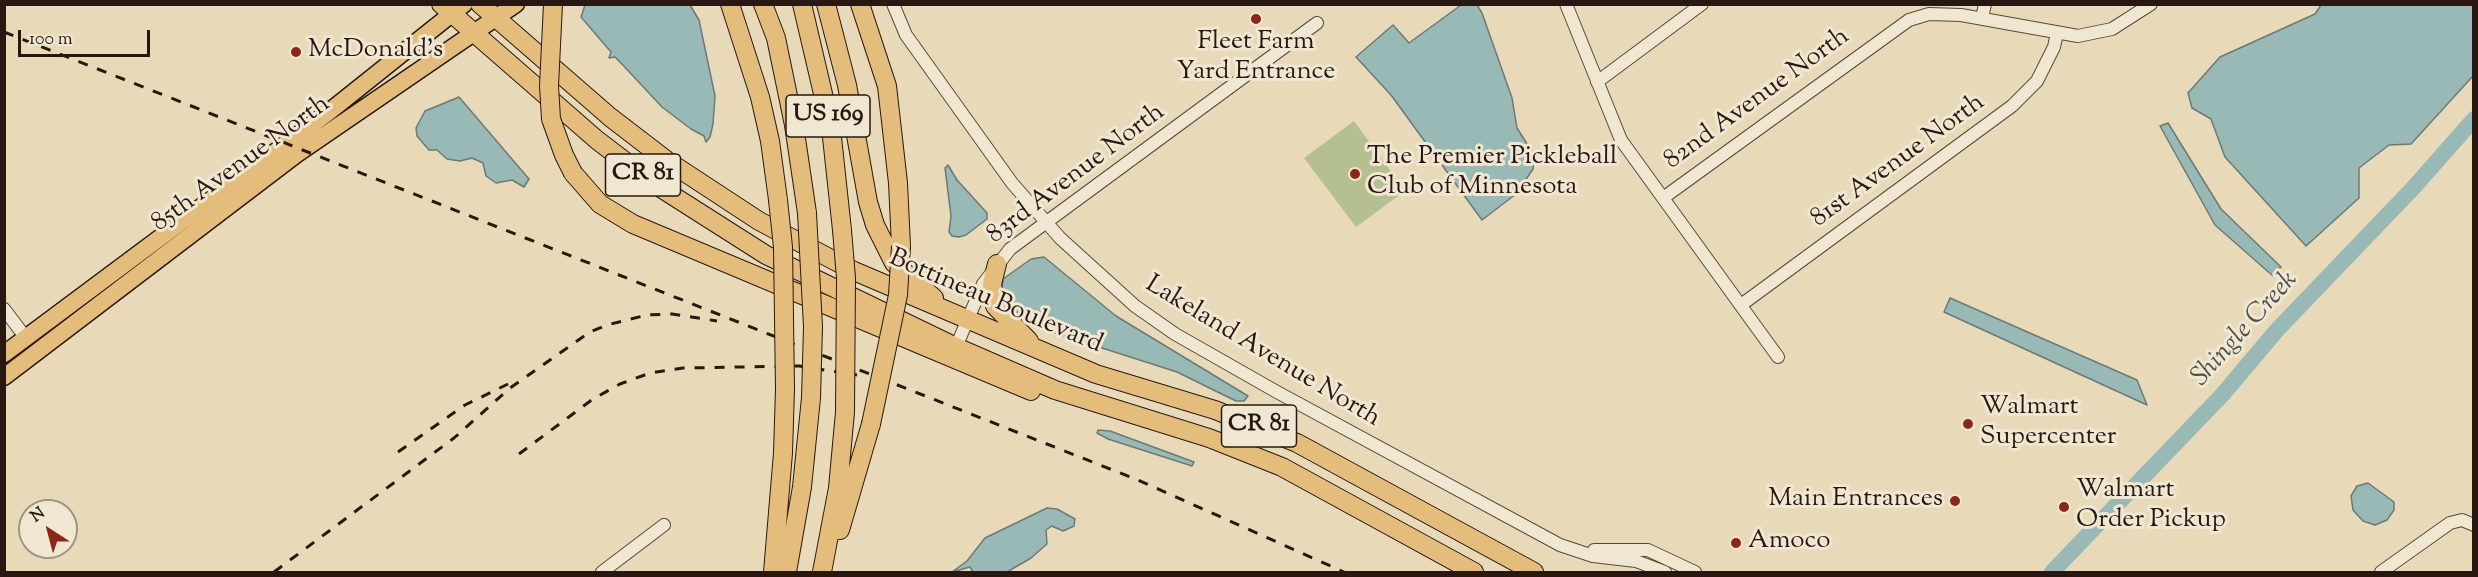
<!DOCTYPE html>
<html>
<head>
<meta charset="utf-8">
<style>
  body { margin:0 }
  #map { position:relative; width:2478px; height:577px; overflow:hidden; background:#e8dab9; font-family:"Sorts Mill Goudy",serif }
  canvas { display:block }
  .frame { position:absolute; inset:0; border:6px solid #291811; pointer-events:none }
  .north { position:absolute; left:18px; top:499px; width:60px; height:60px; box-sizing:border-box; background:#f0e7d2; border:2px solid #a09485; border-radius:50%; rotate:324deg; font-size:16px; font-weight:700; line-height:24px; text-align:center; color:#291811 }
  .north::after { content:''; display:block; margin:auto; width:21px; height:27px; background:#8f2418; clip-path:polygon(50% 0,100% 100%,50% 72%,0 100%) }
  .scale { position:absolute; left:18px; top:30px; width:132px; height:27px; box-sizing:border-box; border:3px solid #291811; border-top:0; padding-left:8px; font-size:18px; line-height:21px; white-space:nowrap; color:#291811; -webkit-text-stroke:4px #f0e7d2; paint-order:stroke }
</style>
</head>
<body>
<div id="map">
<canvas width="2478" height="577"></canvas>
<div class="frame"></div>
<div class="north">N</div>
<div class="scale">100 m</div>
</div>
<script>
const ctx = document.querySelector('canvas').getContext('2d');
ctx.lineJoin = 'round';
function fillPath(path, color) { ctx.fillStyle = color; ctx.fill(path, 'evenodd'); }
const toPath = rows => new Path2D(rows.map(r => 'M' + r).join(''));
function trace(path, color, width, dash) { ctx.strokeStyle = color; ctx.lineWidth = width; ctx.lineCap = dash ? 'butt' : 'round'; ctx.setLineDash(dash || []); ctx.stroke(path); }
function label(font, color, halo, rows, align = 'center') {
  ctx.font = font + ' "Sorts Mill Goudy",serif'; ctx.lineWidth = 6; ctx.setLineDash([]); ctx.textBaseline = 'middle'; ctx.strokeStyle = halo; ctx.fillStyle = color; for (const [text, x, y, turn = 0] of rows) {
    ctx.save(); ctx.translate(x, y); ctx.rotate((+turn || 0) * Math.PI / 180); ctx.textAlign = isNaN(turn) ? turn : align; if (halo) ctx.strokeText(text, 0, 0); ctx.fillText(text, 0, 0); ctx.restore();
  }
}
fillPath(toPath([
  [1354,121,1405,191,1356,227,1304,158]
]), '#b5c090');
const water = toPath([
  [585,5,690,5,699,20,715,96,713,124,710,137,706,142,704,136,691,129,662,107,620,62,615,57,609,58,611,52,581,17,585,5],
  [1461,5,1477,5,1482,13,1512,98,1517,128,1534,155,1533,169,1516,194,1482,220,1391,95,1356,57,1393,25,1409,43,1461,5],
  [2321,5,2473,5,2473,76,2411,144,2389,145,2359,168,2359,198,2306,246,2225,157,2211,119,2192,108,2188,93,2220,57,2315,14,2321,5],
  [459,97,529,179,524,187,512,180,496,183,486,176,483,163,472,158,460,161,447,159,437,150,429,150,417,136,416,128,425,111,459,97],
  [2168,123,2221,209,2281,267,2273,276,2215,225,2160,126,2168,123],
  [948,165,957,180,987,213,987,219,966,235,959,237,952,236,949,232,951,216,945,168,948,165],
  [1044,257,1116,316,1248,396,1244,401,1236,401,1177,372,1049,331,1011,309,1002,291,1003,279,1031,259,1044,257],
  [1950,298,2137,380,2147,405,1944,312,1950,298],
  [1098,430,1110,431,1194,462,1192,466,1108,439,1097,433,1098,430],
  [2368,483,2394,502,2394,510,2387,520,2375,525,2363,521,2353,510,2351,496,2357,486,2368,483],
  [1047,508,1057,509,1075,519,1074,526,1063,531,1052,526,1046,530,1047,544,1031,558,1007,572,973,572,970,567,952,572,967,561,985,538,1047,508]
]);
fillPath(water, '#99b9b7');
trace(water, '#6c7975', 1.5);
trace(toPath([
  [2052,572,2223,394,2277,330,2415,186,2474,119]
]), '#99b9b7', 16);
const minor = toPath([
  [893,4,906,35,1012,183,1060,238,1135,306,1175,334,1277,392,1560,545,1593,556,1636,561,1665,572],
  [1566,4,1621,140,1778,357],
  [1982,18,1985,4],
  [1597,82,1702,4],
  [1663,198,1909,20,1929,14,1961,15,2078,36,2112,29,2151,4],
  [1741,305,2012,106,2037,81,2054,47,2057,33],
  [4,309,26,338],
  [956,347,983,284,1010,249,1317,23],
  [1594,550,1648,550,1695,572],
  [602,572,664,525],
  [2381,572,2450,523,2462,520,2474,525]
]);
const major = toPath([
  [4,354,330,111,464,4],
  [4,377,297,154,516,4]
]);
const highway = toPath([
  [441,4,597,140,656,185,766,255,956,347,1055,390,1209,438,1282,467,1474,572],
  [480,4,610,117,666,160,759,221,854,271,1096,374,1215,410,1297,443,1534,572],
  [730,4,760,97,770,141,778,200],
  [763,4,776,38,794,125,807,213],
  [802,4,831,128,842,230],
  [826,4,847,85,868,202,875,225,894,263,934,298],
  [860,4,887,86,898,183,901,246],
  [573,173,600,204,633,224,1031,391],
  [997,264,992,284,995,306,1029,341],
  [840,530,871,424],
  [773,572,783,453,785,389],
  [787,572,802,487,811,398],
  [822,572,838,488,845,412]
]);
trace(minor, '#59483b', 14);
trace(major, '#291811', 19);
trace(highway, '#291811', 20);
trace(minor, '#f0e7d2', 12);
trace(major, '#e4bd7c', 16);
trace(highway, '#e4bd7c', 18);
trace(toPath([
  [4,32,1138,480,1344,572],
  [398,452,465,405,508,384],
  [519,454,593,399,620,384,650,373,683,368,799,366,857,375],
  [274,572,454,438,510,388,590,332,607,325,647,315,672,314,717,321]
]), '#291811', 3, [10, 10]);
const highwayBridge = toPath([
  [553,4,549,86,551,119,564,155,573,173],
  [778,200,783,247,785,389],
  [807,213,813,327,811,398],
  [842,230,846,278,845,412],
  [871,424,898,295,901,246]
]);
trace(highwayBridge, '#291811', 20, []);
trace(highwayBridge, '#e4bd7c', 18);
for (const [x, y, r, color] of [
  [1256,19,6,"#8f2418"],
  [296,52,6,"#8f2418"],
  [1355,174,6,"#8f2418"],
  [1968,424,6,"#8f2418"],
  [1955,501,6,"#8f2418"],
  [2064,507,6,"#8f2418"],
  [1736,543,6,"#8f2418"]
]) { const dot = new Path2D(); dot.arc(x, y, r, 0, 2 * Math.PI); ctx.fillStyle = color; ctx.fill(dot); trace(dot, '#f0e7d2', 2); }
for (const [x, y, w] of [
  [828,116,84],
  [643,175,75],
  [1259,426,75]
]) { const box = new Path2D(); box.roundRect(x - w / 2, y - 21, w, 42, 4.5); ctx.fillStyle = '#f0e7d2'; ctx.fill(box); trace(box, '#291811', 1.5); }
label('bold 24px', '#291811', null, [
  ["US 169",828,116],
  ["CR 81",643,175],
  ["CR 81",1259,426]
]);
label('26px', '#291811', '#f0e7d2', [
  ["Fleet Farm",1256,44,"center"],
  ["Yard Entrance",1256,74,"center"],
  ["McDonald's",308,52],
  ["The Premier Pickleball",1367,159],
  ["Club of Minnesota",1367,189],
  ["Walmart",1980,409],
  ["Supercenter",1980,439],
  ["Walmart",2076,492],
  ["Order Pickup",2076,522],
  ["Main Entrances",1943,501,"right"],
  ["Amoco",1748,543]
], 'left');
label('26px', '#291811', '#f0e7d2', [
  ["82nd Avenue North",1758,100,-36],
  ["81st Avenue North",1899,162,-36],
  ["85th Avenue North",242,165,-36],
  ["83rd Avenue North",1077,175,-37],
  ["Bottineau Boulevard",995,303,23],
  ["Lakeland Avenue North",1262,353,31]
]);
label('italic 27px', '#50504b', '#f0e7d2', [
  ["Shingle Creek",2246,330,-48]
]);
</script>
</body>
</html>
